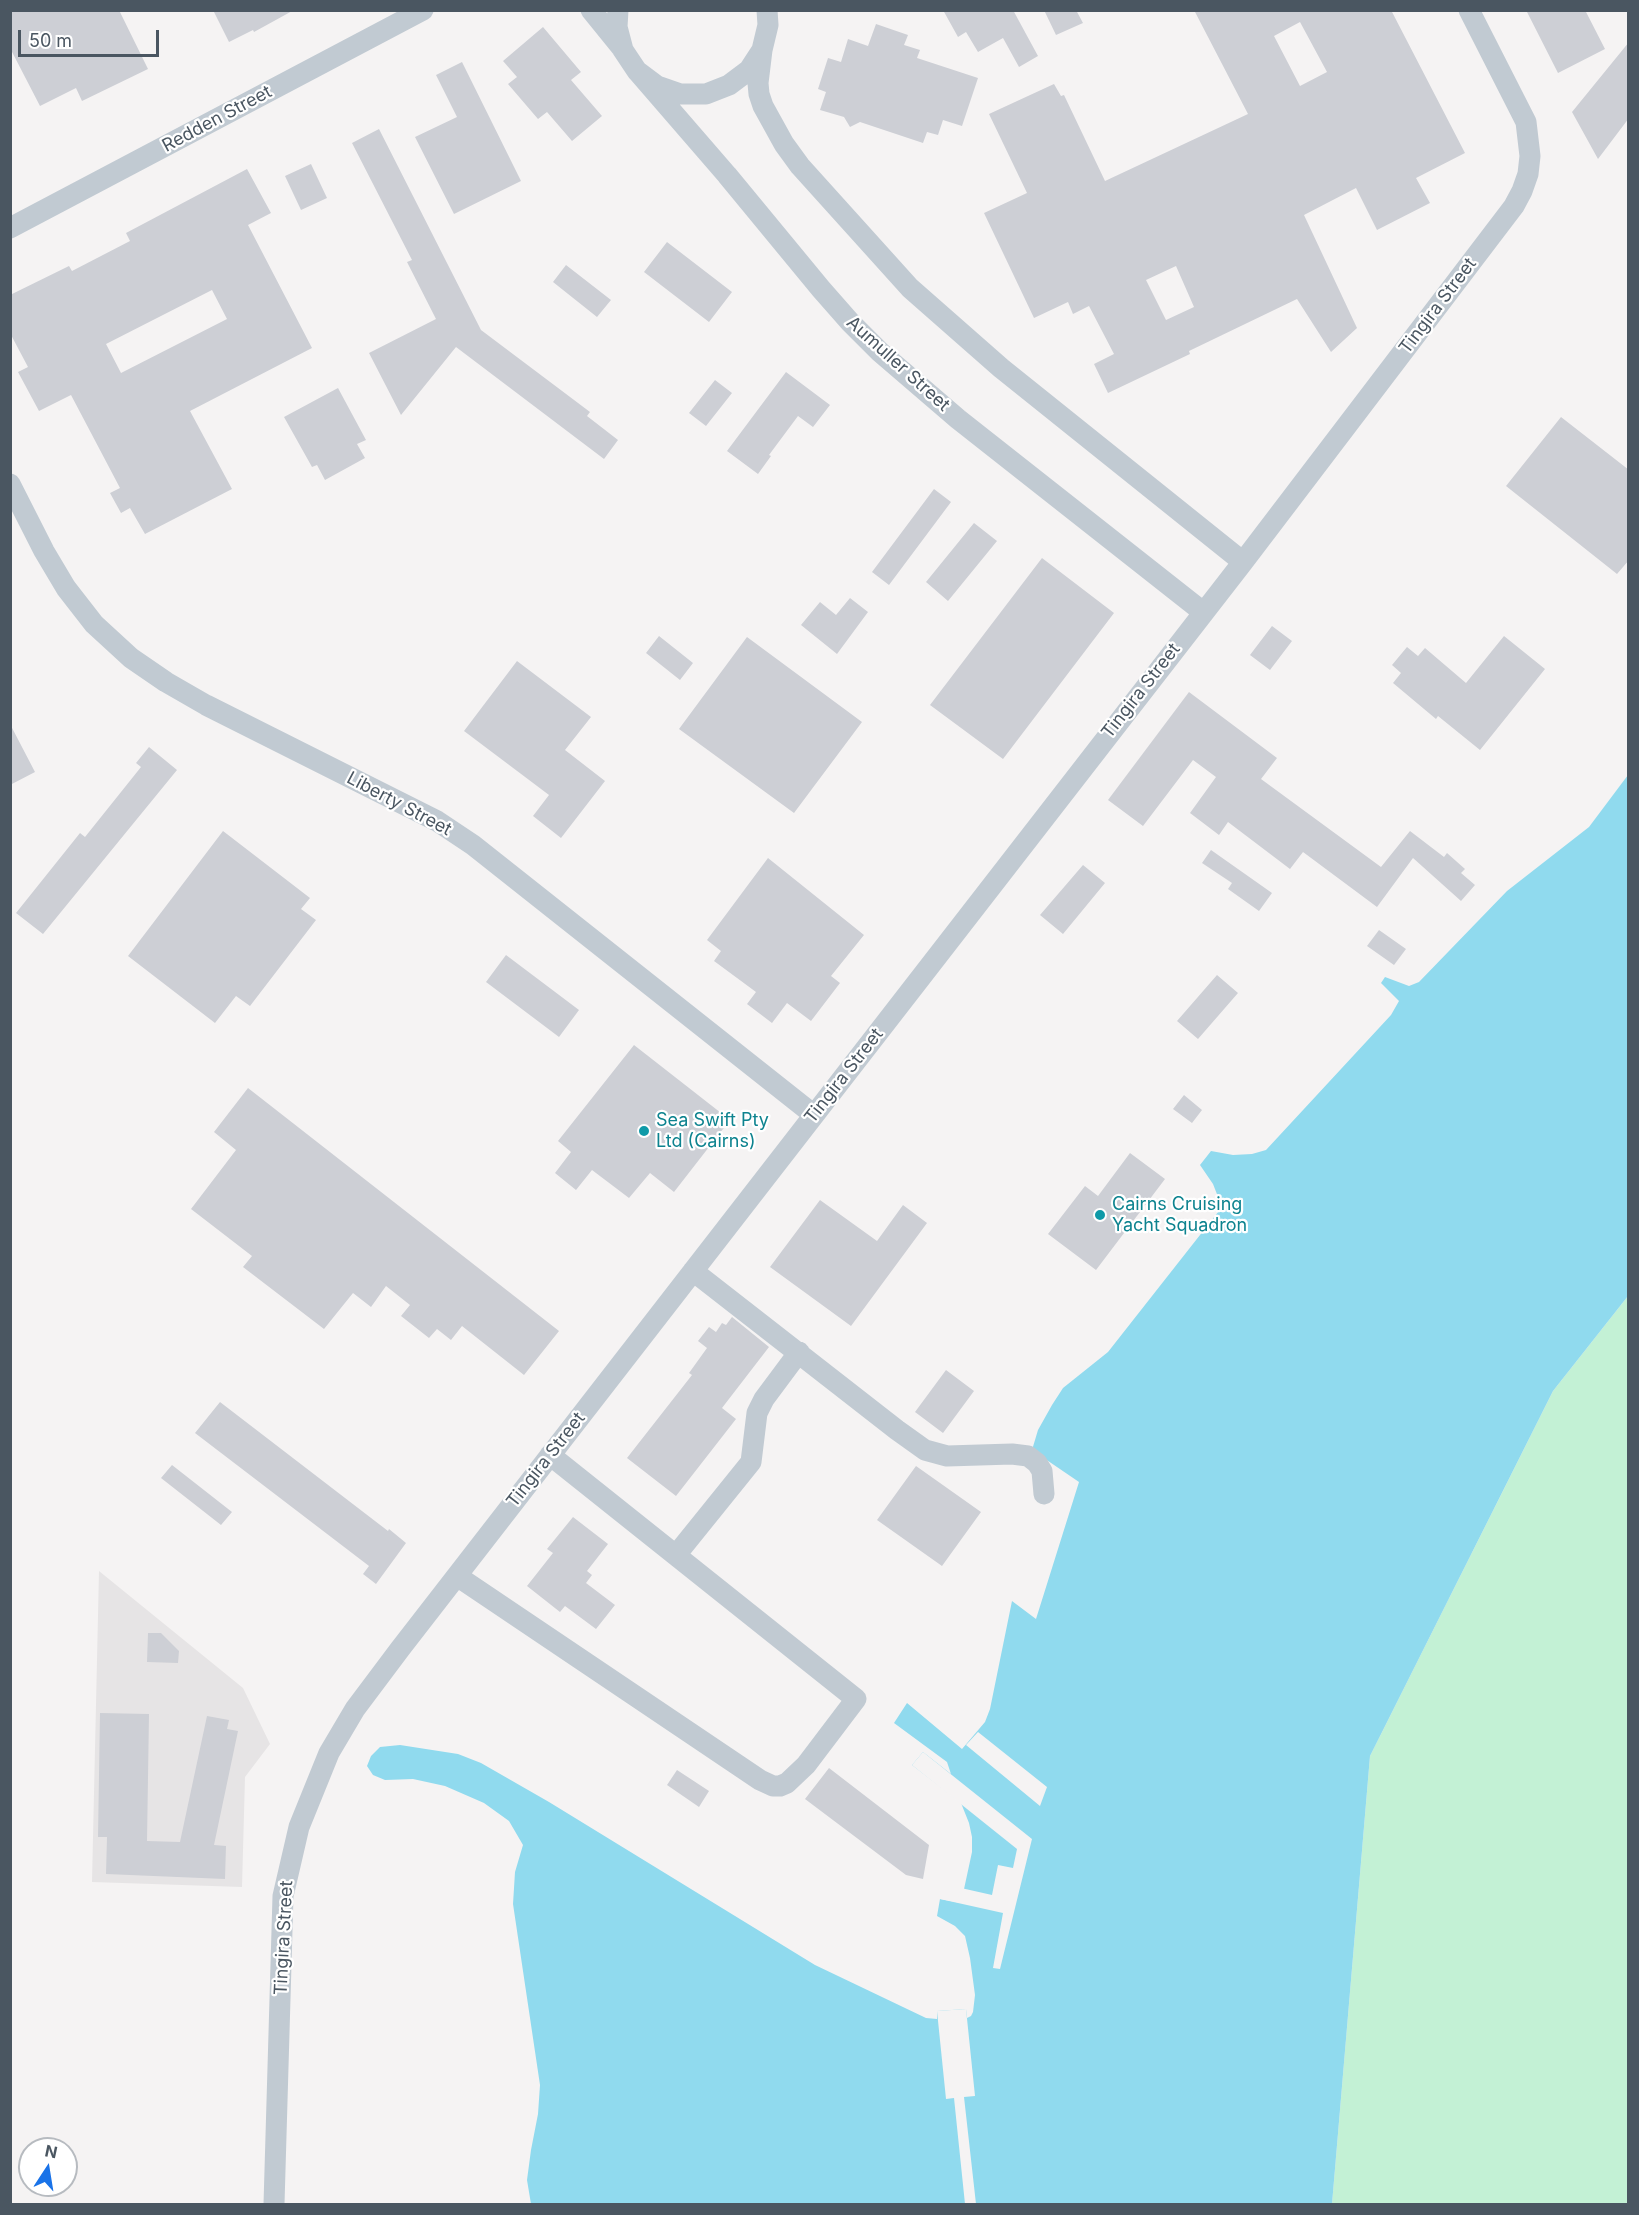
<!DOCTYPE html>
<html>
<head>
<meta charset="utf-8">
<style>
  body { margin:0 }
  #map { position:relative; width:1639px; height:2215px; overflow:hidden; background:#f5f3f3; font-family:Inter,sans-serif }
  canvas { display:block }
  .frame { position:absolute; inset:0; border:12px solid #4a5661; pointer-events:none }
  .north { position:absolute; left:18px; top:2137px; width:60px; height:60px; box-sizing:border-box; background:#fff; border:2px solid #b7bbc0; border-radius:50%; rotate:12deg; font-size:16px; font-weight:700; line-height:24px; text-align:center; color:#4a5661 }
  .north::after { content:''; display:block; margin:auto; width:21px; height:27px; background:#1a73e8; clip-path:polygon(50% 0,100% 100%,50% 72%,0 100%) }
  .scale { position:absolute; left:18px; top:30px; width:141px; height:27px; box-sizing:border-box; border:3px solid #4a5661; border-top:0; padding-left:8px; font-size:18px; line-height:21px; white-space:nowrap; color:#4a5661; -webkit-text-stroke:4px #fff; paint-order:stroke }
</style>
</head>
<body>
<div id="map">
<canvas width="1639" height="2215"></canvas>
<div class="frame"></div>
<div class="north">N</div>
<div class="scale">50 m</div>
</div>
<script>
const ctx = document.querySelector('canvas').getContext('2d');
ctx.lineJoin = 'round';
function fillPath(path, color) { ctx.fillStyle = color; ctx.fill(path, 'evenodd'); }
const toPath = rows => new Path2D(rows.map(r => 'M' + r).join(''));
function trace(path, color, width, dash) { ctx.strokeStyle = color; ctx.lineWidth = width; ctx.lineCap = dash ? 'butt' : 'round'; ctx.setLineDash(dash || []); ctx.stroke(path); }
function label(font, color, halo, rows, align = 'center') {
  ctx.font = font + ' Inter,sans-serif'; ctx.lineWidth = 4.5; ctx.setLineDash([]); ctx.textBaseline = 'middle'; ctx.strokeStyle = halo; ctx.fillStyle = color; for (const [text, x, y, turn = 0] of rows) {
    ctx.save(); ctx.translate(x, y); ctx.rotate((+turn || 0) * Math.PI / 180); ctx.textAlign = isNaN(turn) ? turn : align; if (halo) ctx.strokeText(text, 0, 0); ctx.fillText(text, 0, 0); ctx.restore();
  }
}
fillPath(toPath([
  [99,1571,243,1688,270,1744,245,1777,242,1887,92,1882]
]), '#e6e4e5');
fillPath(toPath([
  [1628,1296,1628,2204,1332,2204,1370,1756,1553,1391]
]), '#c3f1d5');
fillPath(toPath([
  [1628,775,1628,1296,1553,1391,1370,1756,1332,2204,531,2204,527,2180,531,2150,538,2114,540,2085,513,1904,515,1872,523,1845,509,1821,484,1803,445,1786,413,1779,385,1780,373,1775,367,1766,371,1756,380,1747,400,1745,458,1754,481,1763,549,1802,815,1965,926,2018,937,2019,937,2011,966,2009,967,2018,971,2016,973,2012,975,1995,970,1958,965,1936,955,1926,937,1916,940,1899,961,1903,972,1852,972,1837,969,1823,961,1803,912,1765,923,1752,951,1774,947,1762,894,1723,907,1703,962,1749,985,1722,990,1709,1012,1601,1036,1619,1079,1482,1032,1450,1038,1430,1052,1405,1063,1388,1108,1352,1222,1207,1213,1184,1200,1165,1211,1151,1233,1155,1252,1154,1266,1150,1391,1015,1399,1001,1381,983,1385,977,1409,986,1419,982,1507,891,1589,827]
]), '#90daee');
fillPath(toPath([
  [978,1732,1047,1787,1040,1806,966,1745],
  [923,1752,1032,1839,1000,1969,993,1968,1003,1913,940,1899,941,1896,958,1900,961,1888,992,1895,998,1865,1013,1868,1017,1849,912,1765],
  [966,2009,975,2096,964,2097,976,2204,965,2204,954,2098,946,2099,937,2011]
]), '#f5f3f3');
fillPath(toPath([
  [10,10,119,10,148,69,82,101,76,88,40,106,10,48],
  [213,10,294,10,254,32,253,30,229,42],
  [943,10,1013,10,1038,56,1019,67,1003,38,978,52,966,32,958,37],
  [1044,10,1076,10,1083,23,1056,35],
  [1194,10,1391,10,1465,153,1416,178,1430,203,1377,230,1356,188,1304,215,1357,328,1331,352,1297,299,1189,351,1190,354,1108,393,1094,364,1114,354,1089,306,1073,314,1068,302,1034,318,984,213,1027,193,989,114,1054,84,1061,96,1064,95,1105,181,1248,114],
  [1300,22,1327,72,1300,86,1274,36],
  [1176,266,1194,307,1166,320,1146,280],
  [1526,10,1585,10,1605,49,1558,73],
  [876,24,908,35,904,45,920,50,917,58,978,78,962,126,943,120,938,135,927,132,923,143,860,122,850,127,844,117,820,110,826,92,818,89,828,58,841,62,848,39,868,46],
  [543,27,581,72,571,80,602,116,572,141,547,112,538,119,508,84,517,77,503,61],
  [1629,42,1629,118,1598,159,1572,112],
  [462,62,521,181,454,214,415,137,457,117,436,75],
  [379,129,481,330,590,412,587,416,618,440,604,459,456,347,401,415,369,353,436,319,407,262,412,260,352,143],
  [311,164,327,198,301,210,285,176],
  [247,169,271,213,248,225,312,348,190,411,232,489,145,534,130,508,121,513,110,493,120,488,71,395,39,411,18,372,28,367,10,333,10,295,69,266,72,271,130,241,126,233],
  [212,290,227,319,121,373,106,344],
  [667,242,732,292,709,322,644,272],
  [566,265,611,300,597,317,553,282],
  [786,372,830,405,813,427,798,416,769,455,771,456,758,474,727,451],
  [715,380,732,393,706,426,689,413],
  [338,388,366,440,357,444,365,458,325,480,317,465,312,467,284,417],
  [1561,417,1629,470,1629,560,1617,574,1506,486],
  [934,489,951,502,889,585,872,572],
  [974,523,997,541,948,601,926,582],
  [1042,558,1114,613,1003,759,930,705],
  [850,598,868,612,837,654,801,625,820,602,836,615],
  [1272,626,1292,641,1270,670,1250,655],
  [659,636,693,663,680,680,646,653],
  [1504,636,1545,669,1480,750,1438,716,1436,719,1393,683,1401,673,1392,665,1407,647,1418,656,1425,648,1466,683],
  [747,637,862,722,794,813,679,729],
  [517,661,591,717,565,750,605,781,561,838,533,816,549,795,464,731],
  [1189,692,1277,758,1261,779,1381,867,1410,831,1444,857,1447,853,1465,869,1461,873,1475,885,1461,901,1413,858,1377,907,1303,852,1290,869,1228,822,1219,835,1190,813,1216,777,1193,760,1143,826,1108,800],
  [10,724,35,772,10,785],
  [149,747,177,770,43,934,16,913,80,833,85,837,141,767,136,763],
  [223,831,310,898,301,909,316,920,250,1006,236,996,215,1023,128,956],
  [1211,850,1272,893,1259,911,1228,889,1232,883,1202,863],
  [768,858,864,935,831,976,840,983,811,1021,787,1003,772,1023,747,1004,756,992,714,961,721,951,707,940],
  [1083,865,1105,883,1063,934,1040,915],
  [1379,930,1406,949,1394,965,1367,946],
  [506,955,579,1010,559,1037,486,982],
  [1217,975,1238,993,1198,1039,1177,1021],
  [634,1045,730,1120,674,1192,650,1173,629,1198,592,1170,576,1190,555,1173,571,1152,558,1141],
  [248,1088,559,1331,524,1375,462,1326,451,1340,437,1329,429,1338,401,1316,410,1305,386,1286,371,1307,353,1293,324,1329,243,1267,252,1256,191,1209,236,1150,214,1132],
  [1184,1095,1202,1110,1192,1123,1173,1109],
  [1130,1153,1165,1179,1096,1270,1048,1234,1085,1186,1098,1196],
  [820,1200,877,1241,903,1205,927,1223,851,1326,770,1267],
  [732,1317,769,1347,722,1408,736,1419,676,1496,627,1458,692,1375,689,1373,707,1348,698,1341,709,1327,716,1332,722,1323,726,1325],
  [946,1370,974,1391,943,1433,915,1412],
  [220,1402,388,1531,389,1529,406,1543,376,1584,363,1574,369,1566,195,1433],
  [172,1465,232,1512,221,1525,161,1478],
  [916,1466,981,1512,942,1566,877,1520],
  [573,1517,608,1544,587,1571,592,1575,586,1583,615,1605,596,1629,565,1606,560,1612,527,1586,553,1553,547,1549],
  [148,1633,161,1633,179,1651,178,1663,147,1662],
  [100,1713,149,1714,147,1841,180,1842,207,1716,229,1720,227,1729,238,1731,214,1845,226,1846,225,1879,106,1874,107,1837,98,1837],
  [829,1768,929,1845,923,1879,906,1875,805,1799],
  [677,1770,709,1791,699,1807,667,1785]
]), '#cdcfd5');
trace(toPath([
  [591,10,621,47],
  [618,10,617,27,623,50,637,71,657,86,680,94,706,94,729,85,749,70,762,50,768,25,767,10],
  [762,50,758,83,759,94,763,106,784,144,800,166,910,288,1001,368,1243,562],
  [637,71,727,175,821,289,850,322,880,352,958,419,1203,612],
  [10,228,423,10],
  [10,484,44,551,66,588,94,624,131,658,166,682,206,705,437,821,473,845,814,1115],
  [693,1271,897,1430,925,1450,947,1456,1012,1454,1028,1456,1037,1463,1042,1471,1044,1494],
  [676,1555,751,1462,757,1413,764,1399,799,1352],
  [457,1576,760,1780,773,1786,780,1786,787,1783,806,1765,856,1699,550,1455],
  [274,2204,283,1896,299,1827,329,1753,355,1709,400,1649,1243,562,1514,206,1522,191,1528,174,1530,156,1526,122,1469,10]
]), '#c1cad2', 21);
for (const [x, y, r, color] of [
  [644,1131,6,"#0f9aa8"],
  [1100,1215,6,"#0f9aa8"]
]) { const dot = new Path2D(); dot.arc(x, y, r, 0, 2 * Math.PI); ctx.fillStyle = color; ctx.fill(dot); trace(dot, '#fff', 2); }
label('18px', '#4a5661', '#fff', [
  ["Redden Street",217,119,-28],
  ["Tingira Street",1438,306,-53],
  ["Aumuller Street",898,364,42],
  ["Tingira Street",1141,691,-52],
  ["Liberty Street",399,804,28],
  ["Tingira Street",844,1076,-52],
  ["Tingira Street",546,1460,-52],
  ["Tingira Street",284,1938,-87]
]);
label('18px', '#0d838f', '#fff', [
  ["Sea Swift Pty",656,1121],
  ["Ltd (Cairns)",656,1142],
  ["Cairns Cruising",1112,1205],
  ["Yacht Squadron",1112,1226]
], 'left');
</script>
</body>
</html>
